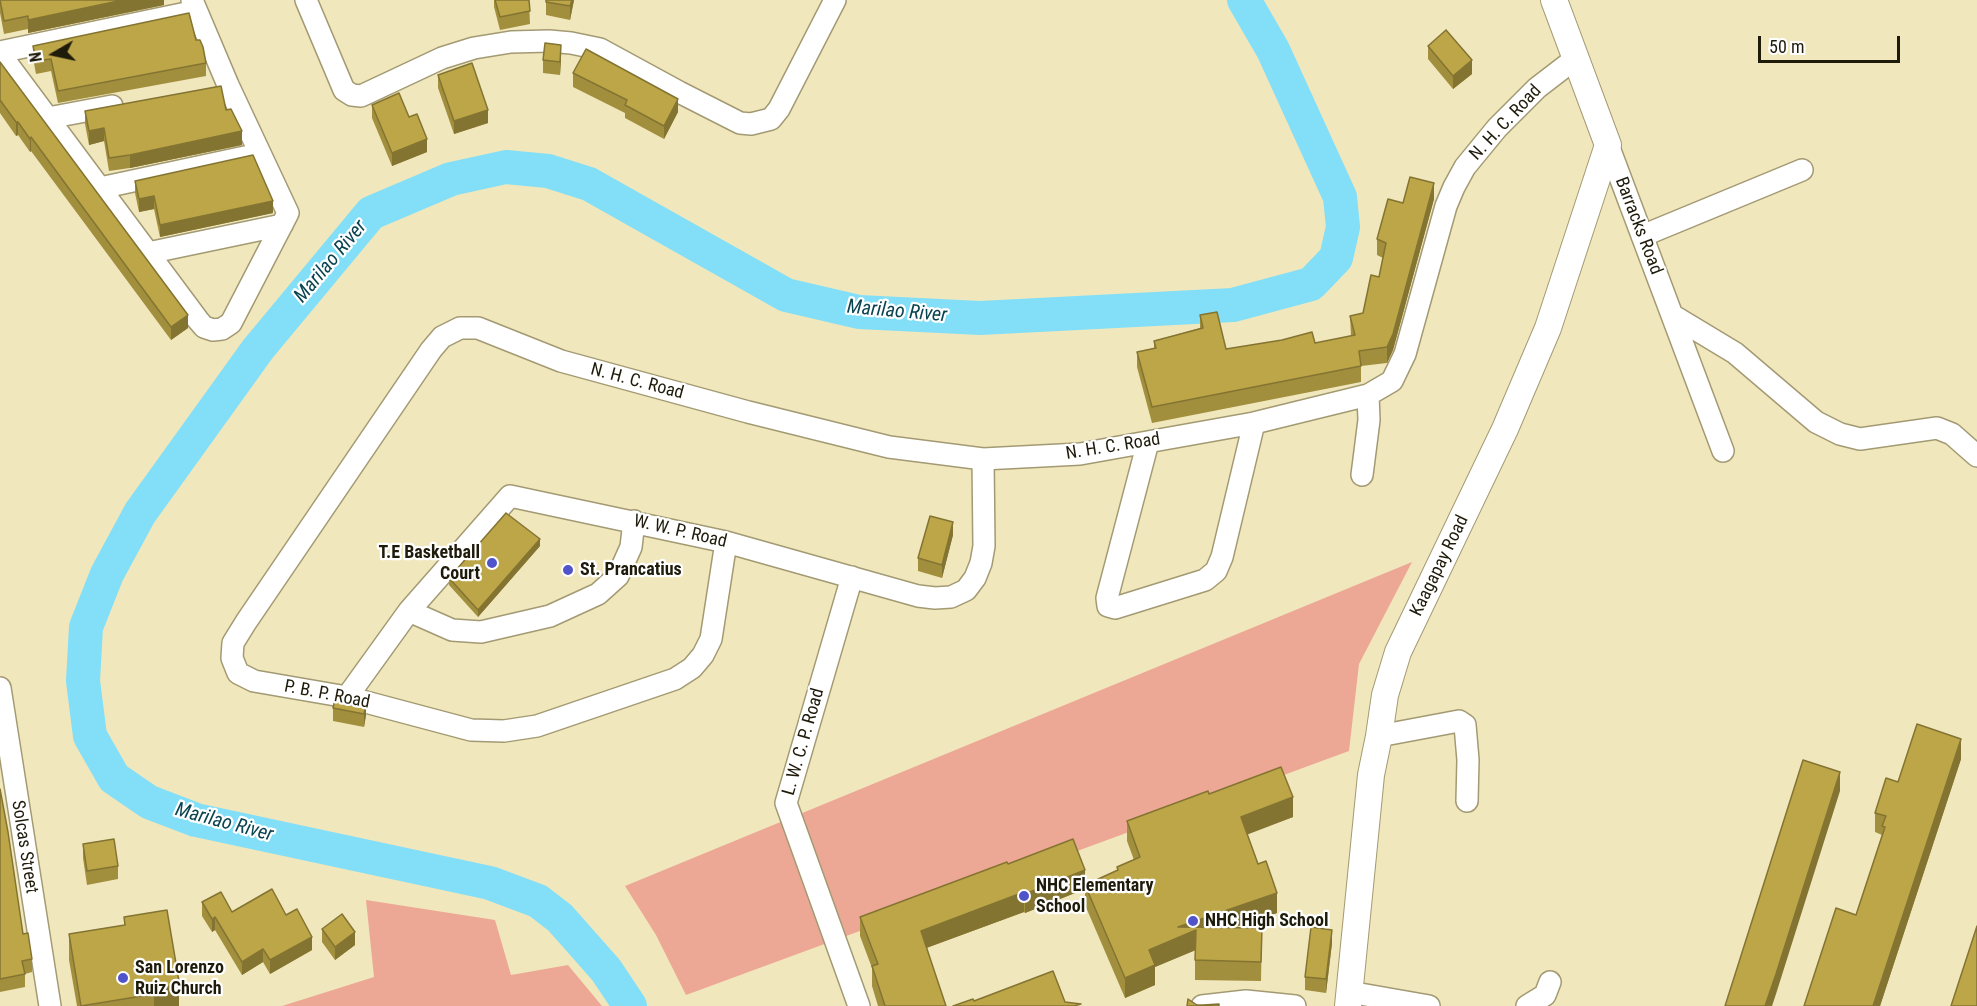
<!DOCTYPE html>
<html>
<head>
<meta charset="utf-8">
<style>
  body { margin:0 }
  #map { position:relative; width:1977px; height:1006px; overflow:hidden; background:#f1e7bd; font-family:"Roboto Condensed",sans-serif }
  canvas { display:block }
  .north { position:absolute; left:24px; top:24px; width:60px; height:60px; -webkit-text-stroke:4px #fff; paint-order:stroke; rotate:261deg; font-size:16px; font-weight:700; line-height:24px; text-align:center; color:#1f1b0b }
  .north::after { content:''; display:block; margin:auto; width:21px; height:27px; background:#1f1b0b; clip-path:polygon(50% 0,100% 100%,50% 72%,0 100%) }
  .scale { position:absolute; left:1758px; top:36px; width:142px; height:27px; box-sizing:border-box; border:3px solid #1f1b0b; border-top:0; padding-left:8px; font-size:18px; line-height:21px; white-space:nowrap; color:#1f1b0b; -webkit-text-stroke:4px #fff; paint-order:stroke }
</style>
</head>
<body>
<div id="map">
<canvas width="1977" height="1006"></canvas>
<div class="north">N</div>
<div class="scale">50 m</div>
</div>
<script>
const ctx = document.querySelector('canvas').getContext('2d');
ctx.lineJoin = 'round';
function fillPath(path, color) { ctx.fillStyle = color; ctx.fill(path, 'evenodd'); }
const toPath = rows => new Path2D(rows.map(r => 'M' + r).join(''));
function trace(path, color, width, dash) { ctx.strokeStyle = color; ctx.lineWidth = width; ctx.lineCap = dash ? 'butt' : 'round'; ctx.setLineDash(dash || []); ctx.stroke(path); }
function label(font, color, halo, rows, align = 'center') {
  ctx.font = font + ' "Roboto Condensed",sans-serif'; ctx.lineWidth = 4.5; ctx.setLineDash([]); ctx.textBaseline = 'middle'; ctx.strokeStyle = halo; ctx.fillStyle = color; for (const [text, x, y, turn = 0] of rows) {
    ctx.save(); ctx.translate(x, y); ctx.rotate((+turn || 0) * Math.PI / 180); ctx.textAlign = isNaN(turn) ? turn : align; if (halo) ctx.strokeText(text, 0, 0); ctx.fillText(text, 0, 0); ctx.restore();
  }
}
fillPath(toPath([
  [1412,562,1359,664,1349,751,686,995,656,935,625,886],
  [366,900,495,920,511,975,568,965,602,1006,282,1006,374,977]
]), '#eda895');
trace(toPath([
  [630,1006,606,970,560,918,538,901,490,883,196,820,149,802,114,778,90,736,83,681,86,627,107,574,140,513,258,349,371,213,451,179,506,167,548,171,589,184,786,295,859,312,980,318,1233,305,1311,284,1336,258,1343,227,1340,197,1273,50,1244,0]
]), '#82dff7', 34);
const minor = toPath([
  [306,0,344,90,352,95,361,96,442,58,474,48,511,42,549,41,571,43,600,49,679,92,740,123,751,124,771,119,779,109,835,0],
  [0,52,196,11],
  [0,54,198,320,204,327,213,330,222,329,231,323,288,213,228,85,192,0],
  [48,118,112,106],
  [1608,145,1723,451],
  [100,188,259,154],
  [1642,236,1802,170],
  [148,253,282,225],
  [1672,315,1735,353,1816,422,1840,434,1860,439,1937,428,1952,434,1977,456],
  [1148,442,1107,598,1108,606,1115,608,1205,580,1216,571,1222,557,1254,423],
  [1362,475,1369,420,1368,395],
  [726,542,711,639,703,655,692,668,675,679,537,726,504,731,471,730,347,697,254,681,238,673,232,658,233,643,246,622,431,350,442,337,460,328,478,328,561,361,748,412,889,447,983,459,1080,454,1254,423,1368,395,1392,381,1405,354,1446,206,1454,187,1465,167,1497,128,1537,88,1576,58],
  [852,577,786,803,859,1006],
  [409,611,452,630,481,632,550,616,598,594,618,576,631,547,634,521],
  [0,688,50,1006],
  [347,697,409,611,510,496,726,542,918,596,935,598,951,597,966,590,975,578,981,563,984,546,983,459],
  [1379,736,1459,721,1465,725,1468,760,1467,801],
  [1349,992,1429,1006],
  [1202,1006,1246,1001,1295,1006],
  [1527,1006,1545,995,1550,982]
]);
const tertiary = toPath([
  [1348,1006,1371,775,1379,736,1385,695,1398,652,1505,429,1548,328,1608,145,1554,0]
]);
trace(minor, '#a39a73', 24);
trace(tertiary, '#a39a73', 28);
trace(minor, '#fff', 21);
trace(tertiary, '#fff', 26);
fillPath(toPath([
  [0,0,164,0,164,5,28,33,28,29,4,34,0,13],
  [494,0,529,0,530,24,500,30,494,7],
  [546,0,574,0,570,20,546,15],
  [196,40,206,63,206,76,58,103,51,71,36,74,33,58,33,46],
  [1428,46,1472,74,1453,89,1428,59],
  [561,58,560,75,543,73,543,60],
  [0,62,188,328,171,340,31,151,30,152,18,135,16,136,0,113],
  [573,73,678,112,664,139,625,118,625,113,573,87],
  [438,75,488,123,454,134,438,88],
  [372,105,409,117,427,152,392,166,372,118],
  [226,110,242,145,130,168,109,171,104,141,89,145,85,124,85,111],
  [135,181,273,213,160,237,154,209,139,212,135,193],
  [1434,199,1393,350,1387,363,1361,366,1361,382,1152,423,1137,367,1137,352,1154,348,1154,341,1200,328,1200,315,1226,349,1315,343,1351,336,1350,316,1363,313,1379,277,1383,258,1377,255,1377,239,1403,203],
  [953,535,942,578,918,571,918,558],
  [540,546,478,617,449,585,449,578],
  [336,695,366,715,364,727,333,721,333,708],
  [1961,759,1880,1006,1804,1006,1856,915,1882,835,1875,832,1875,813,1898,782],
  [0,789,23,934,32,959,32,972,25,974,25,987,0,992],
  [1209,794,1293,817,1247,834,1277,913,1233,928,1262,928,1261,981,1195,980,1195,950,1155,967,1155,985,1125,998,1085,905,1085,889,1025,913,1024,912,926,948,946,1006,878,1006,872,986,872,968,860,936,860,917,1008,864,1085,885,1117,871,1117,867,1134,860,1127,841,1127,821],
  [83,844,118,866,118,879,87,885,83,858],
  [202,902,232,912,286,915,312,950,270,974,263,962,242,975,215,930,212,932,202,916],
  [124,917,179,1006,77,1006,69,960,69,934,124,925],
  [322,929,355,945,335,960,322,942],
  [1332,943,1326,993,1305,990,1305,977]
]), '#a28f3d');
fillPath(toPath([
  [123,0,164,0,164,5,28,33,28,20],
  [572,0,574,0,570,20,570,6],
  [561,45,561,58,560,75,560,62],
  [1472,60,1472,74,1453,89,1453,76],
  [678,99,678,112,664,139,664,126],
  [488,110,488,123,454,134,454,121],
  [16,122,18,122,18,135,16,136],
  [104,128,104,141,89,145,89,131],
  [242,131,242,145,130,168,130,155],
  [31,137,31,151,30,152,30,139],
  [427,139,427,152,392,166,392,153],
  [1434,183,1434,199,1393,350,1387,363,1387,347],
  [154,196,154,209,139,212,139,199],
  [273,201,273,213,160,237,160,225],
  [188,315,188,328,171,340,171,327],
  [953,522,953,535,942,578,942,565],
  [540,539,540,546,478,617,478,610],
  [366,702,366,715,364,727,364,714],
  [1961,739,1961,759,1880,1006,1873,1006],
  [1840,772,1840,791,1776,994,1772,1006,1765,1006],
  [1293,797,1293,817,1241,837,1241,817],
  [1085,870,1085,889,1025,913,1025,894],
  [1024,892,1024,912,921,950,921,931],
  [1277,893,1277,913,1196,940,1196,950,1155,967,1155,985,1125,998,1125,978,1149,950,1178,927],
  [215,917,215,930,212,932,212,919],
  [1332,930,1332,943,1326,993,1326,979],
  [355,932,355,945,335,960,335,947],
  [312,937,312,950,270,974,270,960],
  [263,949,263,962,242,975,242,962],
  [179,981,179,1006,154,1006,154,994]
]), '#847432');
const building = toPath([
  [0,0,123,0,28,20,28,16,4,21,0,0],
  [495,0,529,0,530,11,500,17,495,0],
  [546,0,572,0,570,6,546,2,546,0],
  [189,13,196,40,200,40,203,47,206,63,58,91,51,59,36,61,33,46,189,13],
  [1446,30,1472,60,1453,76,1428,46,1446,30],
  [545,43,561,45,560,62,543,60,545,43],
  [586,49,678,99,664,126,625,105,627,100,573,73,586,49],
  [0,62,188,315,171,327,31,137,30,139,18,122,16,122,0,100,0,62],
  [472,63,488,110,454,121,438,75,472,63],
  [221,86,226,110,231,109,242,131,130,155,109,158,104,128,89,131,85,111,221,86],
  [399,93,409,117,417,114,427,139,392,153,372,105,399,93],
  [253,155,273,201,160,225,154,196,139,199,135,181,253,155],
  [1410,177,1434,183,1393,334,1387,347,1359,351,1361,366,1152,407,1137,352,1156,348,1154,341,1203,328,1200,315,1217,312,1226,349,1282,340,1312,332,1315,343,1355,335,1350,316,1363,313,1371,275,1379,277,1386,243,1377,239,1388,199,1403,203,1410,177],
  [506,513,540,539,478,610,449,578,506,513],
  [930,516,953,522,942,565,918,558,930,516],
  [336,695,366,702,364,714,333,708,336,695],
  [1917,724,1961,739,1873,1006,1804,1006,1836,908,1856,915,1885,827,1882,826,1886,816,1875,813,1886,778,1898,782,1917,724],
  [1803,760,1840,772,1776,974,1765,1006,1725,1006,1739,962,1803,760],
  [1281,767,1293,797,1241,817,1258,864,1266,861,1277,893,1178,927,1262,928,1261,962,1195,960,1196,930,1149,950,1155,965,1125,978,1085,885,1118,870,1117,867,1140,857,1127,821,1208,791,1209,794,1281,767],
  [0,789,8,832,23,934,28,933,32,959,22,961,25,974,0,979,0,789],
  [114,839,118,866,87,871,83,844,114,839],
  [1073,839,1085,870,1025,894,1024,892,921,931,946,1006,885,1006,872,966,878,964,860,917,1007,862,1008,864,1073,839],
  [272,889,286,915,297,909,312,937,270,960,263,949,242,962,215,917,212,919,202,902,221,892,232,912,272,889],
  [167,910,179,981,154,994,81,1006,69,934,125,925,124,917,167,910],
  [342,914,355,932,335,947,322,929,342,914],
  [1977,926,1977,1006,1951,1006,1977,926],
  [1311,927,1332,930,1326,979,1305,977,1311,927],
  [1053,971,1065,1002,1081,1004,1074,1006,953,1006,973,999,974,1001,1053,971],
  [1188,999,1197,1005,1203,1005,1219,1004,1219,1006,1187,1006,1188,999]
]);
fillPath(building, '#bca647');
trace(building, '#847432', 1.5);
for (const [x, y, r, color] of [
  [492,563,6,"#5053ca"],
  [568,570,6,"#5053ca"],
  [1024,896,6,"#5053ca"],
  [1193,921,6,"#5053ca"],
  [123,978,6,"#5053ca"]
]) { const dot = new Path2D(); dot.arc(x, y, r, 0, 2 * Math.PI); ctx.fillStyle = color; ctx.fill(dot); trace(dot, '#fff', 2); }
label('18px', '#1f1b0b', '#fff', [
  ["N. H. C. Road",1506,123,-47],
  ["Barracks Road",1638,226,69],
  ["N. H. C. Road",637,382,15],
  ["N. H. C. Road",1113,447,-9],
  ["W. W. P. Road",680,532,13],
  ["Kaagapay Road",1440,566,-64],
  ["P. B. P. Road",327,695,11],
  ["L. W. C. P. Road",804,742,-74],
  ["Solcas Street",24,847,81]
]);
label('bold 18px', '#1f1b0b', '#fff', [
  ["T.E Basketball",480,553,"right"],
  ["Court",480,574,"right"],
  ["St. Prancatius",580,570],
  ["NHC Elementary",1036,886],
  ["School",1036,907],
  ["NHC High School",1205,921],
  ["San Lorenzo",135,968],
  ["Ruiz Church",135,989]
], 'left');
label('italic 20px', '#0a4450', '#fff', [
  ["Marilao River",331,262,-50],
  ["Marilao River",897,312,5],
  ["Marilao River",224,823,15]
]);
</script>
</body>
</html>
